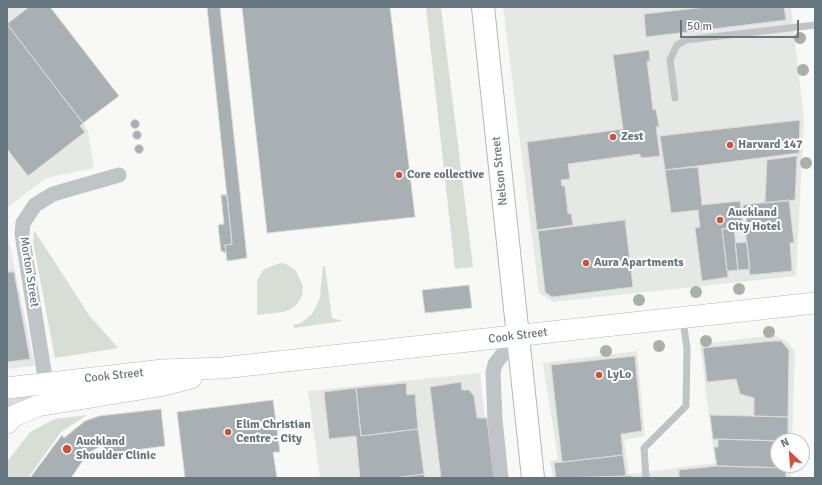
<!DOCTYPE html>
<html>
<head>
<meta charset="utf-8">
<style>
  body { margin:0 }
  #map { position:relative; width:822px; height:485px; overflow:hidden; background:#f8f8f6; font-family:Signika,sans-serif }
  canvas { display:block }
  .frame { position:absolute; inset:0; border:8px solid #66767e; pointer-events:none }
  .north { position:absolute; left:770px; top:433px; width:40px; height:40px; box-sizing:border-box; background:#fff; border:1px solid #c2c8cb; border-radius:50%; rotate:334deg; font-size:11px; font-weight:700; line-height:16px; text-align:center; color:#66767e }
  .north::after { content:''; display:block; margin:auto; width:14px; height:18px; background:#d44e39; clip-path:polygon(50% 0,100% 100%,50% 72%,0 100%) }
  .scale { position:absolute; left:680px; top:20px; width:119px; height:18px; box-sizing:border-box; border:2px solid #66767e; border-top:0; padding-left:5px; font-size:12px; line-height:14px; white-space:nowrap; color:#66767e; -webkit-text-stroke:3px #fff; paint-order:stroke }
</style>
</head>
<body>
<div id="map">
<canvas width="822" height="485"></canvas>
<div class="frame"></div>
<div class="north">N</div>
<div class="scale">50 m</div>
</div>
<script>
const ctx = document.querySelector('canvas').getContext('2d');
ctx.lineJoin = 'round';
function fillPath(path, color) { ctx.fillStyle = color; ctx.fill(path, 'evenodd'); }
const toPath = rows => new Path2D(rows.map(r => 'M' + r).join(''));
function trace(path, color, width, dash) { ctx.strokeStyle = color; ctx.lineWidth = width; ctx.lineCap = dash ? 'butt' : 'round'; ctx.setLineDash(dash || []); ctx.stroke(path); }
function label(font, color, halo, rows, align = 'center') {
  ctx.font = font + ' Signika,sans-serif'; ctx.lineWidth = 4; ctx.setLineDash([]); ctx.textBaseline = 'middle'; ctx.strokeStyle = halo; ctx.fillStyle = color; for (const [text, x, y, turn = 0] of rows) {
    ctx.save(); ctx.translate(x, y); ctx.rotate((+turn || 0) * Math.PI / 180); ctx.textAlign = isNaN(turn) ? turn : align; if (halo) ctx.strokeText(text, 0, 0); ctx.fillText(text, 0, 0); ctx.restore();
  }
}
fillPath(toPath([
  [7,7,51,7,119,96,83,123,88,131,94,168,46,178,7,208],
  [503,7,791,7,804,120,796,276,553,302,539,293],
  [7,232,35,366,7,369],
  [775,335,788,342,795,352,792,441,778,441,778,465,792,465,791,478,553,478,550,461,558,459,543,363,637,351,645,436,624,440,629,474,715,463,700,344],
  [480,373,491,478,320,478,308,391]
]), '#e6e8e6');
fillPath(toPath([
  [426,7,441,7,473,267,455,269],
  [34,230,89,315,118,348,55,358,33,242],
  [280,263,286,264,296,271,303,286,302,296,296,305,291,309,283,312,257,315,257,280,264,269],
  [323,266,325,266,332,318,343,321,294,328,293,325,301,323,312,314,316,307,320,297],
  [35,392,36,398,7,415,7,396],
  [87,415,61,432,28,478,7,478,7,462,30,432,55,419]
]), '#d8ddd5');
const building = toPath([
  [29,7,50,7,119,96,83,123,7,24,29,7],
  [207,7,220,7,247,258,227,261,225,245,232,244,207,7],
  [242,7,390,7,415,217,267,233,242,7],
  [707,7,784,7,786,20,646,37,644,14,707,7],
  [7,24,83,123,80,126,85,132,28,176,7,149,7,24],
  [649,50,650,61,647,61,653,110,656,109,659,127,656,127,660,156,641,158,640,154,568,164,570,179,561,180,562,186,565,186,568,214,571,213,573,225,537,230,527,142,623,129,613,55,649,50],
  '130.5 124a4.5 4.5 0 1 1 9 0a4.5 4.5 0 1 1-9 0Z',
  [800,120,799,153,665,170,660,136,800,120],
  '132.5 135a4.5 4.5 0 1 1 9 0a4.5 4.5 0 1 1-9 0Z',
  '134.5 149a4.5 4.5 0 1 1 9 0a4.5 4.5 0 1 1-9 0Z',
  [797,156,795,200,765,203,767,160,797,156],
  [698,167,702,205,740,201,743,227,722,229,728,277,702,281,695,228,700,227,698,210,671,213,665,170,698,167],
  [221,195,227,195,232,244,225,245,226,253,221,251,218,225,224,224,221,195],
  [789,200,794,243,790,243,792,271,750,275,745,227,747,227,746,212,743,212,743,205,789,200],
  [625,220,633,287,552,297,545,292,538,231,625,220],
  [734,228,738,270,727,271,722,229,734,228],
  [747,242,750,269,738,270,735,243,747,242],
  [7,272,14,272,30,359,7,362,7,272],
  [469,285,472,308,425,313,422,290,469,285],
  [773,341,781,341,789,350,788,417,754,416,754,398,740,394,736,379,707,382,703,348,773,341],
  [635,356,642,431,621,434,623,455,562,462,551,365,635,356],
  [461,382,462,390,469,390,474,396,477,418,487,418,494,478,441,478,430,387,461,382],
  [406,383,407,395,415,394,418,429,361,436,356,388,406,383],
  [356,388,361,436,418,429,424,474,395,478,360,478,356,436,329,439,324,392,356,388],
  [273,400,280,452,273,452,277,478,185,478,177,412,273,400],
  [161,409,165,446,106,454,103,445,88,453,71,478,30,478,62,435,64,438,85,421,99,416,161,409],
  [710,415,788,417,788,441,713,439,710,415],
  [718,439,778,441,778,465,787,465,786,468,717,466,714,447,718,447,718,439],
  [623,455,626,476,556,478,554,463,623,455],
  [717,466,786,468,786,478,679,478,679,470,717,466],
  [424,474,425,478,395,478,424,474],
  [626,476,632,476,632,478,613,478,626,476]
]);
fillPath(building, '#a8b0b4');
trace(building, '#dadad8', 1);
const secondary = toPath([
  [7,388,163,370,222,368,815,303],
  [7,423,14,416,37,406,159,386,191,378]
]);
const primary = toPath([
  [483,7,533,478]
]);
trace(secondary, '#b2b8bc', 22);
trace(primary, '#b1b7ba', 24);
trace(toPath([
  [675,98,670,60,677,45,686,40,815,25],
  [646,478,644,448,686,406,687,349,683,320]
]), '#c0c4c7', 7);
trace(toPath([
  [46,384,22,234,23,223,35,205,53,194,119,175],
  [501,478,495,419,493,373,495,364,517,336]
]), '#c0c4c7', 15);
trace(secondary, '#fff', 21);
trace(primary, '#fff', 22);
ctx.fillStyle = '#a9b1a6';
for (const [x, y] of [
  [800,38],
  [803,70],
  [806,163],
  [739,289],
  [696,292],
  [639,300],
  [769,332],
  [706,341],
  [659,346],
  [606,351]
]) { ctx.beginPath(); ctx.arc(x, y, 6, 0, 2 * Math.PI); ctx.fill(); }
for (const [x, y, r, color] of [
  [613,137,4,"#d44e39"],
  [730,145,4,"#d44e39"],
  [399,175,4,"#d44e39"],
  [720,220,4,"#d44e39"],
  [586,263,4,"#d44e39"],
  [599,375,4,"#d44e39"],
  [228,432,4,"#d44e39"],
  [67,449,5,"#d44e39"]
]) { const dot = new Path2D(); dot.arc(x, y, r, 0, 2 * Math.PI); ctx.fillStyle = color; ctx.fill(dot); trace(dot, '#fff', 1.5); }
label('bold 12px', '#66767e', '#fff', [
  ["Zest",621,137],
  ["Harvard 147",738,145],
  ["Core collective",407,175],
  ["Auckland",728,213],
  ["City Hotel",728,227],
  ["Aura Apartments",594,263],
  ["LyLo",607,375],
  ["Elim Christian",236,425],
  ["Centre - City",236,439],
  ["Auckland",76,442],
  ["Shoulder Clinic",76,456]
], 'left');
label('12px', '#66767e', '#fff', [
  ["Nelson Street",500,171,-96],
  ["Morton Street",29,272,81],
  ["Cook Street",518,336,-7],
  ["Cook Street",114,376,-6]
]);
</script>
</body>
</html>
